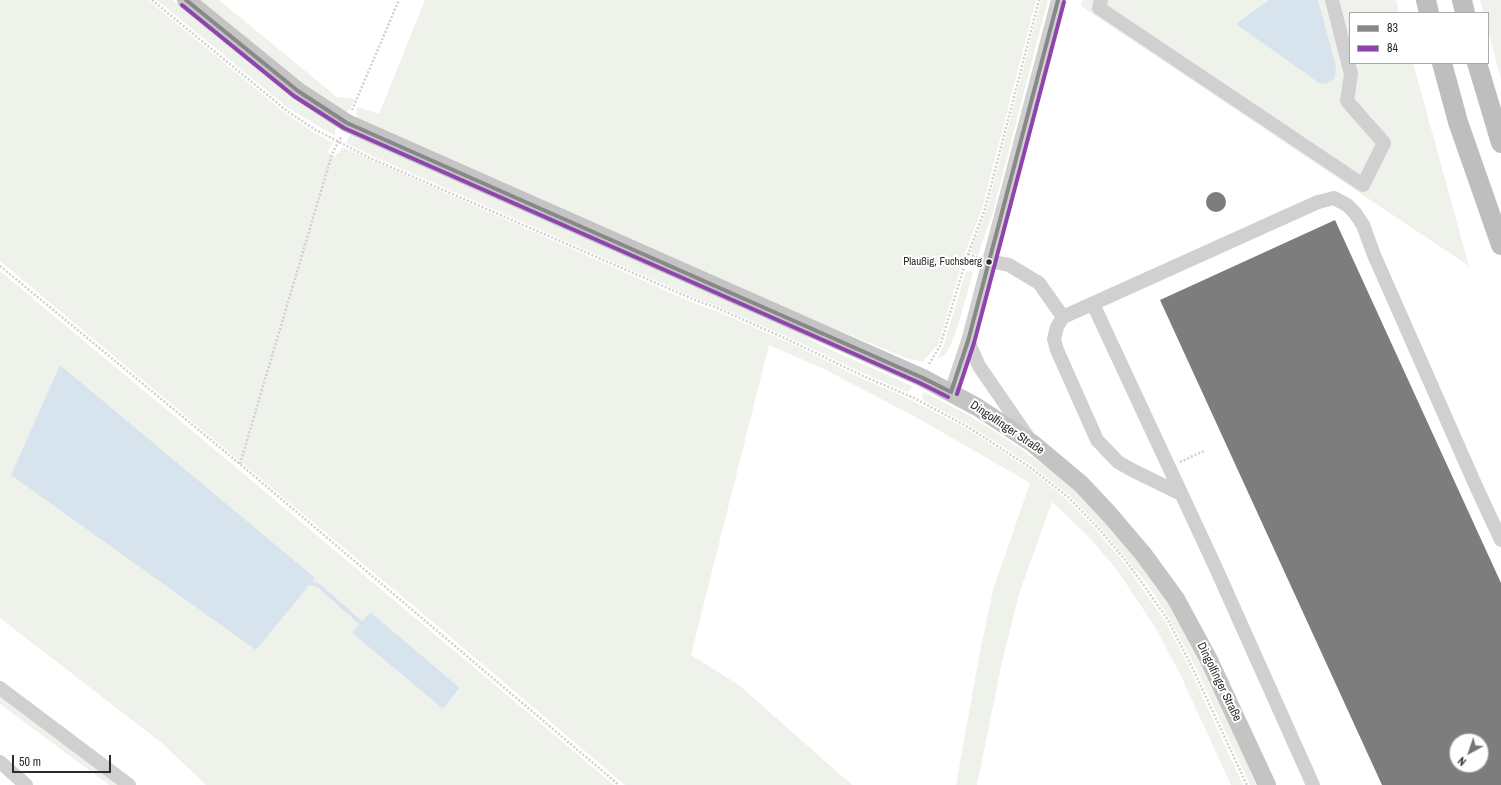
<!DOCTYPE html>
<html>
<head>
<meta charset="utf-8">
<style>
  body { margin:0 }
  #map { position:relative; width:1501px; height:785px; overflow:hidden; background:#fff; font-family:"Archivo Narrow",sans-serif }
  canvas { display:block }
  .legend { position:absolute; left:1349px; top:12px; width:140px; height:52px; box-sizing:border-box; background:#fff; border:1px solid #aaa; margin:0; padding:5px 7px; list-style:none; font-size:12px; color:#2b2b2b }
  .legend li { display:flex; align-items:center; gap:8px; height:20px }
  .legend b { width:20px; border:1px solid #aaa }
  .north { position:absolute; left:1449px; top:733px; width:40px; height:40px; box-sizing:border-box; background:#fff; border:1px solid #aaa; border-radius:50%; rotate:220deg; font-size:11px; font-weight:700; line-height:16px; text-align:center; color:#2b2b2b }
  .north::after { content:''; display:block; margin:auto; width:14px; height:18px; background:#757575; clip-path:polygon(50% 0,100% 100%,50% 72%,0 100%) }
  .scale { position:absolute; left:12px; top:755px; width:99px; height:18px; box-sizing:border-box; border:2px solid #2b2b2b; border-top:0; padding-left:5px; font-size:12px; line-height:14px; white-space:nowrap; color:#2b2b2b; -webkit-text-stroke:3px #fff; paint-order:stroke }
</style>
</head>
<body>
<div id="map">
<canvas width="1501" height="785"></canvas>
<ul class="legend">
<li><b style="height:5px;background:#888"></b>83</li>
<li><b style="height:5px;background:#8e44ad"></b>84</li>
</ul>
<div class="north">N</div>
<div class="scale">50 m</div>
</div>
<script>
const ctx = document.querySelector('canvas').getContext('2d');
ctx.lineJoin = 'round';
function fillPath(path, color) { ctx.fillStyle = color; ctx.fill(path, 'evenodd'); }
const toPath = rows => new Path2D(rows.map(r => 'M' + r).join(''));
function trace(path, color, width, dash) { ctx.strokeStyle = color; ctx.lineWidth = width; ctx.lineCap = dash ? 'butt' : 'round'; ctx.setLineDash(dash || []); ctx.stroke(path); }
function label(font, color, halo, rows, align = 'center') {
  ctx.font = font + ' "Archivo Narrow",sans-serif'; ctx.lineWidth = 4; ctx.setLineDash([]); ctx.textBaseline = 'middle'; ctx.strokeStyle = halo; ctx.fillStyle = color; for (const [text, x, y, turn = 0] of rows) {
    ctx.save(); ctx.translate(x, y); ctx.rotate((+turn || 0) * Math.PI / 180); ctx.textAlign = isNaN(turn) ? turn : align; if (halo) ctx.strokeText(text, 0, 0); ctx.fillText(text, 0, 0); ctx.restore();
  }
}
fillPath(toPath([
  [0,0,148,0,284,112,313,132,333,143,327,152,337,158,335,155,339,153,342,147,696,304,714,310,790,343,861,378,905,397,967,429,1030,470,1066,499,1097,531,1125,564,1165,621,1189,667,1243,785,1231,785,1179,672,1155,627,1117,570,1089,537,1052,502,1019,594,1002,662,977,785,956,785,979,657,993,590,1030,483,921,420,824,369,769,345,691,655,739,685,852,785,625,785,440,628,0,261],
  [157,0,173,0,292,98,312,111,336,125,335,136,288,108],
  [197,0,219,0,337,97,355,99,349,111,344,112,301,85],
  [425,0,1036,0,982,209,965,253,938,345,922,362,906,358,779,306,359,120,356,114,358,107,379,114],
  [1041,0,1048,0,993,212,978,255,970,252,987,209],
  [1083,0,1396,0,1399,13,1350,13,1350,63,1413,63,1469,266,1081,6],
  [1480,0,1501,0,1501,79,1488,31,1488,13,1483,13],
  [353,134,452,179,742,307,796,331,820,345,912,386,910,390,907,392,863,373,792,339,715,305,697,299,368,154,346,143,349,136],
  [0,271,220,454,614,785,206,785,163,744,0,618],
  [370,612,460,689,443,709,352,633],
  [966,271,973,272,958,326,951,344,945,355,937,359,943,347],
  [924,392,972,417,1017,446,1053,472,1076,492,1103,520,1149,575,1169,605,1202,663,1257,785,1250,785,1195,666,1169,618,1148,585,1101,528,1069,495,1031,465,969,425,923,400,922,396],
  [0,692,125,785,109,785,0,704]
]), '#eef2eb');
fillPath(toPath([
  [1269,0,1318,0,1336,66,1335,78,1330,82,1325,84,1319,83,1236,24],
  [60,365,315,578,256,650,11,475],
  [370,612,460,688,443,709,352,633]
]), '#d8e4ed');
trace(toPath([
  [306,582,318,585,361,623]
]), '#d8e4ed', 4);
fillPath(toPath([
  '1206 202a10 10 0 1 1 20 0a10 10 0 1 1-20 0Z',
  [1335,220,1501,583,1501,785,1382,785,1160,300],
  [1457,741,1481,741,1481,765,1457,765]
]), '#7d7d7d');
trace(toPath([
  [152,0,287,111,314,129,368,157,697,301,715,307,791,341,863,376,914,398,968,427,1031,468,1068,497,1099,529,1126,561,1145,587,1168,620,1192,667,1247,785],
  [352,110,399,0],
  [968,254,977,257],
  [0,266,240,464,619,785],
  [929,364,940,346,968,254,985,209,1039,0],
  [1180,462,1204,451],
  [240,464,332,154,341,137]
]), '#d0d0d0', 2.5, [2, 2]);
trace(toPath([
  [1101,0,1099,8,1363,185,1384,143,1347,101,1351,74,1332,0],
  [989,261,1009,265,1039,283,1063,317],
  [1093,304,1215,566,1313,785],
  [968,341,979,366,1030,440],
  [951,392,968,341,1058,0],
  [1181,494,1132,470,1118,462,1097,440,1057,350,1054,339,1057,327,1063,317,1318,202,1334,198,1347,205,1355,213,1363,225,1374,255,1475,484,1501,540],
  [0,688,129,785],
  [0,762,26,785]
]), '#d0d0d0', 14);
trace(toPath([
  [186,0,298,91,347,123,923,378,977,407,1032,443,1081,484,1110,515,1144,555,1176,599,1209,660,1267,785]
]), '#c4c4c4', 18);
trace(toPath([
  [1426,0,1429,13],
  [1462,0,1465,13],
  [1442,63,1458,122,1501,245],
  [1477,63,1501,143]
]), '#bebebe', 20);
trace(toPath([
  [186,0,298,91,347,123,923,378,951,392],
  [951,392,968,341,1058,0]
]), '#888', 4);
trace(toPath([
  [182,5,294,96,344,128,920,383,948,397],
  [957,394,974,343,1064,2]
]), '#8e44ad', 4);
for (const [x, y, r, color] of [
  [989,262,3.5,"#2b2b2b"]
]) { const dot = new Path2D(); dot.arc(x, y, r, 0, 2 * Math.PI); ctx.fillStyle = color; ctx.fill(dot); trace(dot, '#fff', 1.5); }
label('11px', '#2b2b2b', '#fff', [
  ["Plaußig, Fuchsberg",982,262]
], 'right');
label('12px', '#2b2b2b', '#fff', [
  ["Dingolfinger Straße",1007,428,34],
  ["Dingolfinger Straße",1219,682,64]
]);
</script>
</body>
</html>
